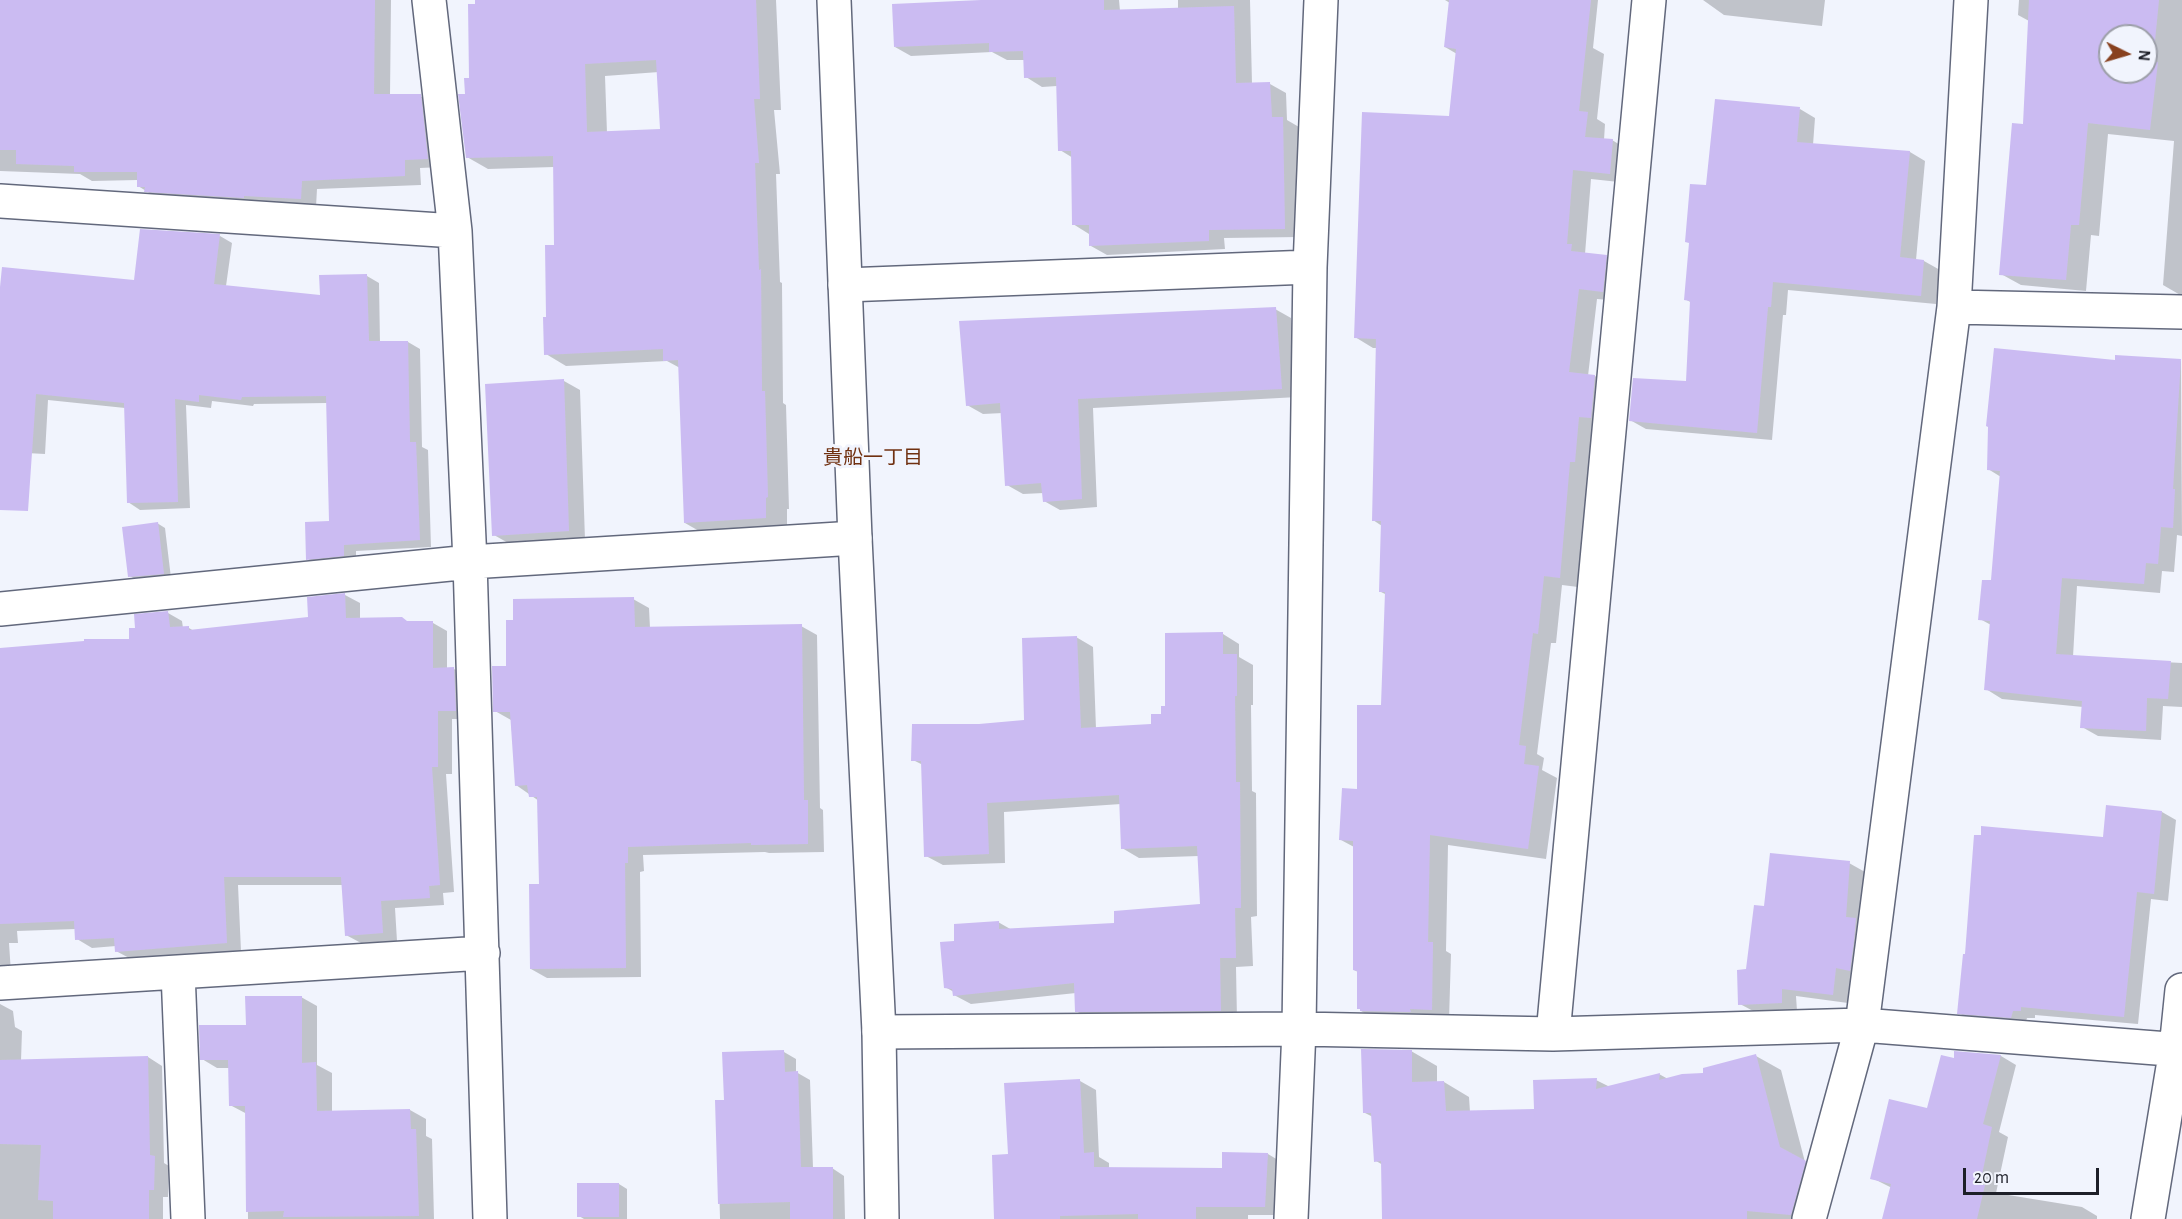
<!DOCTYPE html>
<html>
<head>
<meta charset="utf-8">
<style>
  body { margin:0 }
  #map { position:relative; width:2182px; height:1219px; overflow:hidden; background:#f1f4fd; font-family:"Alegreya Sans",sans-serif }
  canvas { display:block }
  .north { position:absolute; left:2098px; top:24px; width:60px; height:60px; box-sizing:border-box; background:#f1f4fd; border:2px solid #9c9fa8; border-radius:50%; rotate:95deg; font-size:16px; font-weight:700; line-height:24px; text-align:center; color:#1d1f28 }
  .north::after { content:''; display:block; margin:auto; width:21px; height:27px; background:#88411f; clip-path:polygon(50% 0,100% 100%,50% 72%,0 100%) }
  .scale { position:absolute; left:1963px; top:1168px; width:136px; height:27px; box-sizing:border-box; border:3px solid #1d1f28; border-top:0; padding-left:8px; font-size:18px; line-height:21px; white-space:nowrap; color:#1d1f28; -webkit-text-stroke:4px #f1f4fd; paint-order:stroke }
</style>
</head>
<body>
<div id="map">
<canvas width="2182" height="1219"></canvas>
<div class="north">N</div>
<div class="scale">20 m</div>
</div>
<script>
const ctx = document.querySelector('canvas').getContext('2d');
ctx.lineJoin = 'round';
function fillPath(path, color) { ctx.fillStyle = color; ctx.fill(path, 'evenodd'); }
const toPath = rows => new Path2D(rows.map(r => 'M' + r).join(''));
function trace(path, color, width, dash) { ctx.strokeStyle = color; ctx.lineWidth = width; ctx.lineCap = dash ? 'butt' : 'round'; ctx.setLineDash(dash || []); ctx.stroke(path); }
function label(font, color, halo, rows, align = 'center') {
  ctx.font = font + ' "Alegreya Sans","Noto Sans JP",sans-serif'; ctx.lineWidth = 6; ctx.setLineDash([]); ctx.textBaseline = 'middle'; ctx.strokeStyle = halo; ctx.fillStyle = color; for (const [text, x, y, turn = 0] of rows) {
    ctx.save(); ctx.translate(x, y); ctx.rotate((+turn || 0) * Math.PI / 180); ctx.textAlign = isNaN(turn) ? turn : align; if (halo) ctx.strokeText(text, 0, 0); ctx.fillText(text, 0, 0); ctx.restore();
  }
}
fillPath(toPath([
  [0,0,391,0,390,96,420,96,436,105,443,167,420,168,421,185,317,189,316,207,161,200,138,186,138,180,92,181,80,174,0,171],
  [477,0,776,0,781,110,774,110,780,174,776,174,780,282,782,283,783,403,786,405,789,509,787,509,787,529,706,535,685,523,680,368,667,361,566,366,546,354,555,246,554,167,488,169,467,157,466,96,470,80],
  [659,72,661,130,607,133,605,76],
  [988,0,1119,0,1120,11,1178,9,1178,0,1250,0,1252,84,1270,84,1286,93,1287,120,1299,127,1300,237,1224,238,1225,249,1107,255,1091,246,1089,234,1073,224,1073,158,1060,150,1057,86,1042,87,1026,77,1025,60,1007,60,992,52,911,56,895,47],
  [1445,0,1598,0,1593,48,1604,54,1597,119,1605,124,1604,140,1612,140,1630,151,1628,183,1591,179,1585,254,1606,256,1624,267,1621,301,1597,299,1588,376,1595,376,1613,387,1593,472,1588,471,1578,587,1562,585,1556,643,1551,643,1537,754,1544,758,1542,770,1557,778,1546,859,1448,845,1446,951,1451,954,1449,1020,1379,1021,1361,1011,1358,972,1354,970,1354,847,1341,840,1358,791,1382,707,1387,595,1381,592,1382,526,1373,520,1378,348,1373,348,1355,337,1450,117,1457,54,1445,47,1450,3],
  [1703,0,1825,0,1822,26,1724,15],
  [2019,0,2182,0,2182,296,2163,285,2174,141,2108,134,2099,236,2091,235,2086,291,2021,285,2001,274,2024,126,2029,21,2018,15],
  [2110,36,2146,36,2146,72,2110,72],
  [1800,109,1815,118,1813,145,1910,152,1925,161,1916,260,1924,261,1940,270,1936,304,1788,290,1786,315,1783,315,1772,440,1646,429,1630,420,1688,383,1692,303,1685,299,1707,187],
  [220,236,232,243,226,286,321,297,367,276,379,283,380,343,408,342,420,349,422,447,428,450,431,547,356,551,356,562,320,566,308,559,331,522,328,403,254,404,253,406,212,401,211,408,186,405,190,508,140,510,128,502,125,408,48,400,45,454,7,452,0,448,0,302,135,282],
  [1275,309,1291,318,1298,397,1093,408,1097,507,1060,510,1044,501,1044,493,1023,494,1007,485,1003,413,983,414,967,405],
  [2181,361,2182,536,2177,535,2174,572,2162,571,2160,593,2077,586,2073,657,2182,663,2182,707,2163,706,2161,740,2098,736,2082,727,2083,707,2002,699,1986,689,1991,625,1980,619,1992,582,2001,477,1988,469,2116,362],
  [564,381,580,390,585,540,510,544,494,535],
  [157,523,165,528,171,578,138,581,130,576],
  [345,595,360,603,360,619,433,623,447,631,447,669,454,669,469,677,470,719,452,719,452,774,446,774,454,892,443,893,444,905,395,908,397,941,361,943,346,935,343,885,238,885,241,951,131,959,116,951,116,946,92,948,77,939,76,929,17,931,18,943,9,943,11,973,0,980,0,650,130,640,137,630,168,613,182,621,183,628,189,628,194,631,310,619,309,598],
  [633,599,649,608,650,628,801,626,817,635,820,808,823,810,824,852,769,853,765,852,643,855,644,871,640,872,641,977,547,978,531,969,541,885,539,801,516,785,511,720,495,711,507,667],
  [1223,634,1239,644,1239,657,1253,665,1253,705,1251,705,1252,791,1256,793,1257,916,1251,917,1253,966,1236,967,1237,1020,1093,1021,1076,1011,1076,993,971,1004,954,995,954,992,945,987,956,942,998,922,1012,930,1115,924,1202,906,1199,856,1139,858,1122,848,1121,804,1004,812,1005,863,943,865,926,856,923,765,913,760,979,725,1026,722,1076,637,1093,647,1096,729,1153,725,1163,716,1166,708],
  [2162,812,2176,820,2168,901,2151,899,2138,1024,2035,1015,2035,1018,2027,1018,2025,1025,1973,1021,1959,1013,2104,838],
  [1849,863,1865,872,1861,923,1865,978,1851,976,1848,1003,1796,996,1797,1011,1755,1012,1740,1004,1765,907],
  [301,997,317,1006,317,1065,332,1073,332,1112,410,1110,426,1119,426,1136,432,1139,434,1219,248,1219,247,1114,230,1105,230,1068,217,1068,202,1059,248,1027],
  [0,1004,13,1011,15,1027,22,1031,21,1061,148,1057,162,1066,164,1163,169,1166,168,1197,163,1197,163,1219,0,1219],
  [1411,1051,1437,1066,1437,1082,1444,1082,1469,1097,1470,1112,1535,1110,1596,1080,1610,1087,1659,1074,1668,1079,1705,1074,1756,1056,1781,1070,1805,1162,1830,1177,1818,1219,1383,1219,1383,1165,1376,1161,1373,1117,1365,1113],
  [784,1052,796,1059,796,1072,810,1080,813,1168,832,1168,844,1176,845,1219,720,1219,717,1102,725,1101],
  [1955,1053,2001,1056,2016,1065,1999,1132,2008,1137,1996,1193,2082,1207,2097,1216,2097,1219,1884,1219,1892,1188,1872,1178,1928,1110,1955,1060],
  [1080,1081,1096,1090,1099,1157,1109,1163,1109,1169,1223,1169,1268,1154,1283,1163,1280,1215,1248,1215,1248,1219,995,1219,1009,1156],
  [619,1184,627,1189,627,1219,584,1219,579,1216]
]), '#0003');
fillPath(toPath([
  [0,0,375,0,374,94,421,94,428,159,405,160,405,176,302,181,301,199,244,196,244,198,144,192,145,187,137,187,137,172,74,172,74,166,16,164,16,150,0,150],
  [475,0,756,0,760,99,754,99,759,163,755,163,759,270,761,269,762,391,765,391,768,497,766,498,766,518,684,523,678,360,663,361,663,349,544,355,543,317,546,317,545,245,554,245,553,156,466,158,458,94,465,94,464,78,469,78,468,4,475,4],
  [656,60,660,129,587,132,585,64],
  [981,0,1104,0,1104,10,1234,6,1236,83,1270,82,1272,117,1283,117,1285,229,1209,230,1209,241,1089,246,1089,225,1072,225,1071,151,1058,151,1056,77,1024,78,1023,51,989,52,989,43,894,47,892,4],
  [1449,0,1591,0,1579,111,1588,112,1585,137,1613,139,1610,174,1573,170,1567,244,1572,244,1571,251,1607,255,1603,292,1579,289,1569,372,1595,375,1591,418,1579,417,1575,462,1570,462,1560,578,1544,576,1538,634,1533,633,1519,745,1526,746,1524,764,1539,766,1528,849,1430,835,1428,942,1433,942,1432,1010,1410,1009,1411,1012,1360,1011,1360,1009,1357,1009,1357,971,1353,970,1353,841,1339,840,1342,788,1357,789,1357,705,1381,705,1385,592,1379,592,1381,521,1372,521,1376,339,1354,338,1362,112,1449,116,1456,49,1444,47],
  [2029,0,2159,0,2153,61,2158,62,2150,130,2088,123,2079,225,2071,225,2066,280,1999,275,2012,123,2023,124],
  [2110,36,2146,36,2146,72,2110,72],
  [1715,99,1800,107,1797,142,1910,151,1900,257,1924,260,1921,296,1773,282,1771,307,1768,307,1757,433,1629,421,1633,378,1686,381,1690,301,1684,300,1689,243,1685,242,1690,184,1706,185],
  [140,229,220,234,214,284,320,295,319,275,367,274,369,341,408,341,410,442,416,442,420,540,344,545,344,556,306,560,305,522,329,521,326,396,242,397,241,400,199,395,199,402,175,399,178,502,127,503,124,403,36,394,28,511,0,510,0,287,2,267,134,280],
  [1276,307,1282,389,1078,399,1082,499,1043,502,1041,483,1005,486,1000,403,966,406,959,321],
  [1994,348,2115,360,2115,355,2181,359,2173,489,2175,489,2173,528,2161,527,2158,564,2146,563,2144,584,2062,578,2056,654,2171,661,2168,699,2147,698,2146,731,2080,728,2082,701,1984,690,1990,621,1978,620,1982,580,1991,580,2000,471,1987,470,1988,427,1986,426],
  [564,379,569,531,492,536,485,384],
  [158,522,164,574,128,577,122,527],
  [345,593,346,618,402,617,407,621,433,621,433,668,454,667,456,711,438,711,438,767,432,767,440,885,429,886,430,898,381,901,383,933,345,936,341,877,224,877,227,943,115,952,114,938,75,940,74,921,0,924,0,648,84,641,84,639,129,639,129,628,135,628,134,614,168,611,170,627,189,626,189,630,308,617,307,597],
  [634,597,635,627,802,624,804,800,808,800,808,844,751,845,751,843,628,847,628,863,625,863,626,968,530,969,529,884,539,884,537,797,529,797,527,785,515,786,510,712,493,712,492,666,506,666,506,620,513,620,513,599],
  [1223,632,1223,654,1237,654,1237,696,1235,696,1236,782,1240,782,1241,908,1235,908,1236,958,1220,958,1221,1011,1075,1012,1074,983,953,996,952,989,944,988,940,942,954,941,954,924,999,921,999,929,1114,923,1114,911,1200,904,1197,846,1121,849,1119,795,987,803,989,854,924,857,921,761,911,761,912,724,979,724,1024,720,1022,638,1077,636,1081,728,1151,724,1151,714,1161,714,1161,706,1165,706,1165,633],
  [2106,805,2162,811,2154,894,2137,892,2124,1017,2021,1007,2021,1011,2013,1011,2011,1018,1957,1014,1963,954,1965,954,1974,835,1981,835,1981,826,2103,837],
  [1770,853,1850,861,1846,917,1856,918,1854,941,1850,971,1836,968,1833,995,1782,989,1782,1003,1738,1005,1737,970,1746,969,1754,905,1764,906],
  [245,996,302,996,302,1063,316,1062,317,1111,410,1109,411,1129,416,1129,419,1216,283,1217,284,1211,246,1212,245,1106,229,1106,228,1060,200,1060,199,1025,246,1025],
  [1361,1049,1412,1050,1412,1082,1444,1081,1446,1111,1534,1109,1533,1080,1597,1078,1596,1089,1660,1073,1659,1080,1682,1074,1703,1073,1703,1068,1756,1054,1780,1147,1806,1161,1791,1215,1747,1211,1747,1219,1382,1219,1381,1161,1374,1162,1371,1113,1363,1113],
  [784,1050,785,1072,798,1071,801,1167,833,1167,833,1219,790,1219,790,1202,718,1204,715,1100,724,1100,722,1052],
  [1954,1051,2001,1055,1983,1124,1992,1127,1980,1184,1985,1185,1977,1219,1882,1219,1891,1184,1870,1179,1889,1099,1927,1108,1941,1055,1954,1058],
  [148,1056,150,1155,155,1156,154,1190,149,1190,149,1219,53,1219,53,1201,38,1200,41,1145,0,1144,0,1060],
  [1080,1079,1084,1153,1094,1152,1094,1167,1222,1168,1222,1152,1268,1153,1265,1207,1196,1207,1196,1219,1138,1219,1138,1214,1060,1216,1060,1219,994,1219,992,1155,1008,1154,1004,1083],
  [577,1183,619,1183,619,1217,577,1217]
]), '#cbbbf2');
const street = toPath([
  [429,0,455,231,470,562,490,1219],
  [0,201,455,231],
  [845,285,1310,267],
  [1954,307,2182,312],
  [0,609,470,562,855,538],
  [178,972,188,1219],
  [0,983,483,953],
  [879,1032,1299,1029,1553,1034,1862,1025,2182,1050],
  [1553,1034,1649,0],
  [1291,1219,1299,1029,1310,267,1321,0],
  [1809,1219,1862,1025,1954,307,1971,0],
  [2148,1219,2176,1049,2182,990]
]);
const secondary = toPath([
  [834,0,855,538,879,1032,882,1219]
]);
trace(street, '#62687c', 36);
trace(secondary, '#62687c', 36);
trace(street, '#fff', 33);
trace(secondary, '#fff', 33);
label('20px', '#703010', '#f1f4fd', [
  ["貴船一丁目",873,458]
]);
</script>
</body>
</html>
